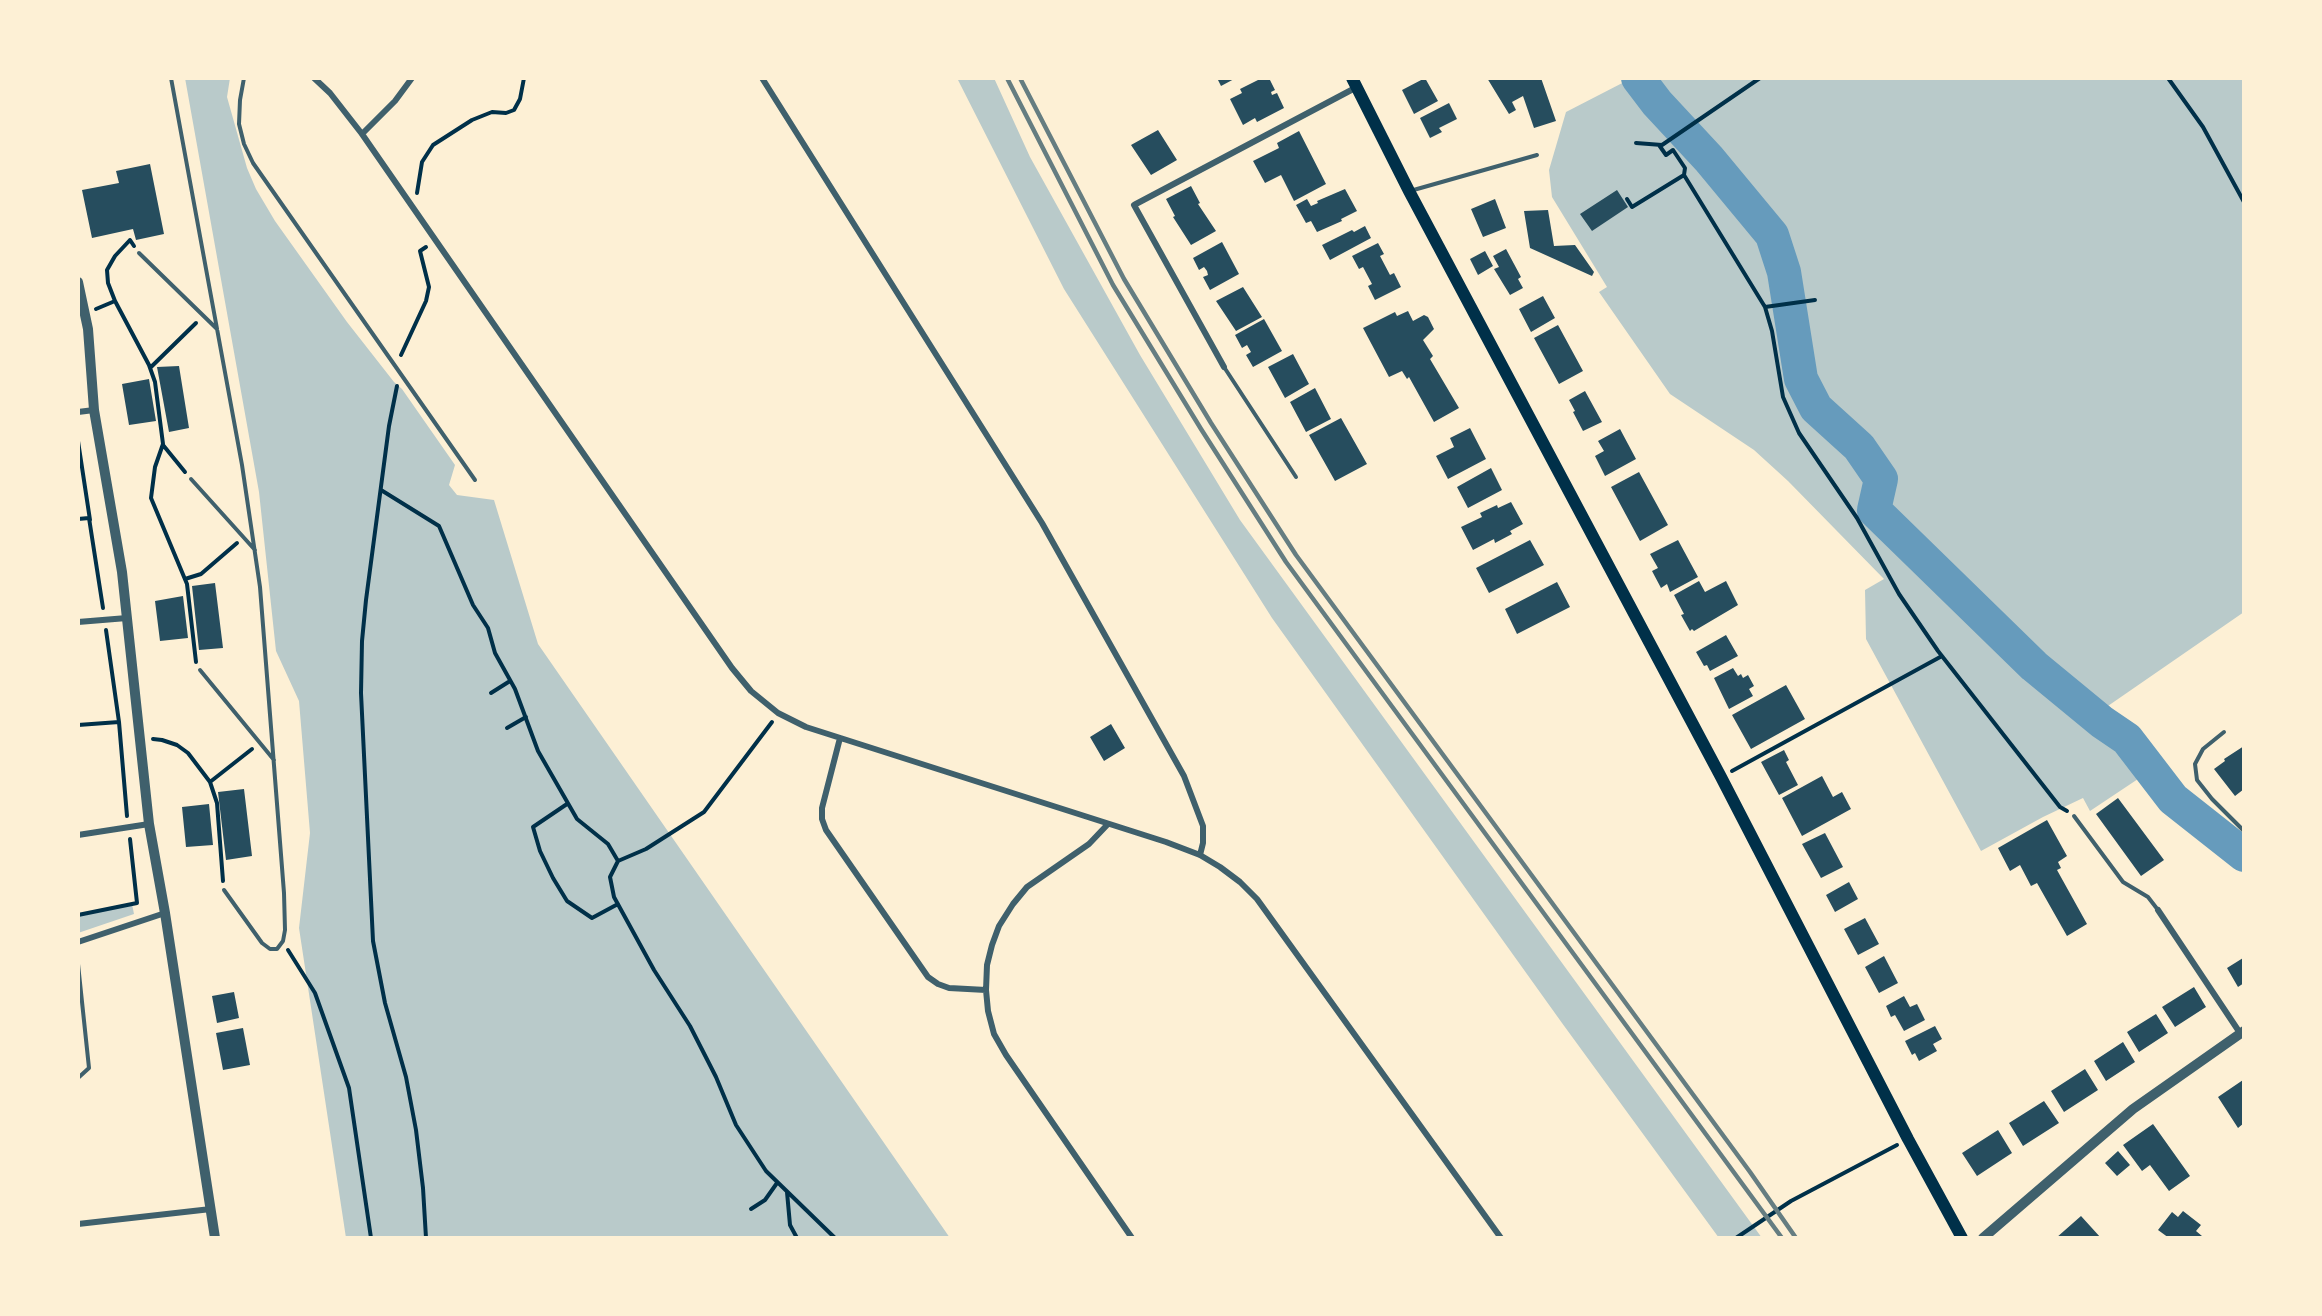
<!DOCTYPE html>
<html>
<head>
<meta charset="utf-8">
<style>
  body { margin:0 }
  #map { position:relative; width:2322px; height:1316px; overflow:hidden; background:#fdf0d5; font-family:Manrope,sans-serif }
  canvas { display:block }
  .frame { position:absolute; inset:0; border:80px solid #fdf0d5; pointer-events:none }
</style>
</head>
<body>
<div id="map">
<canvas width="2322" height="1316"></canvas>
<div class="frame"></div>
</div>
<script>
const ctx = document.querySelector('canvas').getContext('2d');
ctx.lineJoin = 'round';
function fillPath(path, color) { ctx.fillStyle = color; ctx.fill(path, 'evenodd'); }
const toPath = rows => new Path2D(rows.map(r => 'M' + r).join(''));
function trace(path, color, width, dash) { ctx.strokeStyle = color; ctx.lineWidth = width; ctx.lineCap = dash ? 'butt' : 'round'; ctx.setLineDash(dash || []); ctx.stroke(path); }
fillPath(toPath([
  [185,78,230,78,227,97,247,168,256,189,275,221,347,322,394,382,402,389,455,465,449,485,457,495,494,500,538,644,950,1238,346,1238,299,928,310,833,299,701,276,651,259,492],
  [957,78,994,78,1030,157,1140,355,1240,520,1762,1238,1719,1238,1562,1023,1272,618,1064,289],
  [1632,78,1670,128,1680,122,1645,78,2244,78,2244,612,2105,708,2093,723,2141,777,2090,811,2083,798,2043,817,1981,851,1866,639,1865,590,1884,579,1788,481,1754,450,1670,394,1599,292,1607,287,1552,197,1549,170,1566,112],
  [132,904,134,914,78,933,78,915]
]), '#b9caca');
trace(toPath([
  [1638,78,1657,103,1709,159,1772,235,1784,272,1801,379,1816,408,1859,447,1881,479,1874,510,2034,666,2102,722,2127,739,2173,799,2244,855]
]), '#669bbc', 34);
fillPath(toPath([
  [1217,78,1236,78,1221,86],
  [1262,78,1269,78,1275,90,1271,92,1272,95,1277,93,1284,108,1257,122,1255,118,1243,125,1230,99,1242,93,1240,89],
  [1425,78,1438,101,1414,114,1402,90],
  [1487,78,1541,78,1556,121,1534,128,1523,96,1512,102,1516,110,1509,114],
  [1449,103,1457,119,1439,128,1442,132,1430,138,1420,118],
  [1158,130,1177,160,1151,175,1131,145],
  [1299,131,1326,184,1294,201,1281,175,1265,183,1253,161,1279,148,1277,143],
  [150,164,164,234,136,240,133,229,92,238,82,190,119,183,116,171],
  [1191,186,1200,203,1198,204,1216,231,1191,245,1173,217,1175,216,1166,199],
  [1345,189,1357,211,1341,219,1342,221,1317,232,1311,221,1306,223,1296,205,1307,199,1311,206,1318,203,1317,201],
  [1617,190,1628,207,1592,231,1580,214],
  [1495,199,1506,228,1483,237,1471,209],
  [1548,210,1554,246,1575,245,1594,272,1592,276,1530,248,1524,211],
  [1365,226,1371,238,1330,260,1322,245,1352,230,1354,232],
  [1222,242,1239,274,1210,290,1203,277,1208,275,1207,271,1204,267,1199,270,1193,258],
  [1378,243,1384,254,1380,256,1390,275,1394,273,1401,287,1375,300,1368,286,1372,284,1363,267,1359,269,1352,256],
  [1506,249,1521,277,1518,279,1523,288,1510,295,1494,269,1499,267,1493,256],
  [1485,251,1493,266,1478,275,1470,259],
  [1243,287,1262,317,1236,331,1216,301],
  [1543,296,1555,318,1531,332,1519,309],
  [1408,311,1413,321,1424,315,1428,317,1434,329,1423,340,1433,356,1430,359,1459,408,1434,422,1409,377,1407,379,1402,371,1389,377,1363,328,1395,312,1397,316],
  [1264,319,1282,351,1253,367,1246,355,1251,352,1247,345,1242,348,1235,335],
  [1558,325,1583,371,1559,384,1534,338],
  [1293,354,1309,384,1285,398,1268,367],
  [179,366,189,428,169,432,157,367],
  [149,379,156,421,129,425,122,384],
  [1315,388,1331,419,1306,432,1290,402],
  [1585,391,1602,422,1583,431,1573,412,1575,411,1569,400],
  [1341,418,1367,464,1335,481,1309,435],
  [1470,428,1486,459,1448,479,1436,456,1454,447,1450,438],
  [1620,429,1636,459,1605,476,1595,456,1604,451,1598,441],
  [1491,468,1502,490,1468,508,1457,487],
  [1639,472,1668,525,1640,541,1611,487],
  [1511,502,1523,524,1510,531,1512,534,1495,543,1494,539,1473,550,1461,527,1482,517,1480,513,1497,505,1498,508],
  [1530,540,1544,565,1489,593,1476,568],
  [1678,540,1698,577,1670,592,1667,584,1661,588,1652,571,1658,568,1650,554],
  [1699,581,1705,592,1726,581,1738,605,1694,631,1692,629,1690,631,1681,615,1684,614,1674,595],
  [1557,582,1570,607,1517,634,1505,609],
  [215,583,223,648,199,650,192,586],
  [183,596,188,638,160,641,155,601],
  [1726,635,1738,656,1710,671,1707,665,1704,666,1696,652],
  [1733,668,1738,676,1741,674,1743,678,1748,675,1754,686,1749,689,1753,696,1729,709,1714,678],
  [1786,685,1805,719,1751,749,1732,715],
  [1111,724,1125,748,1104,761,1090,737],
  [2244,746,2244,789,2235,796,2214,769,2225,761,2224,759],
  [1784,750,1789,760,1786,762,1798,785,1779,795,1761,762],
  [1822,776,1833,797,1842,792,1851,809,1802,836,1782,798],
  [244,789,252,856,226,860,218,792],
  [2118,798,2164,860,2141,876,2096,814],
  [209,804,213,845,186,847,182,807],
  [2047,820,2067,856,2058,862,2061,868,2057,870,2087,924,2067,936,2037,883,2031,886,2020,865,2010,871,1998,848],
  [1825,833,1843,867,1821,878,1802,844],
  [1849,882,1858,899,1835,912,1826,895],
  [1865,918,1879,944,1858,955,1844,929],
  [1884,956,1898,983,1879,993,1865,967],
  [2243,958,2244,983,2238,987,2227,968],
  [2194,987,2206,1007,2175,1027,2162,1007],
  [234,992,239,1018,217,1023,212,996],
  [1904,996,1910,1007,1917,1004,1925,1020,1904,1031,1895,1015,1891,1017,1886,1006],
  [2156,1014,2168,1033,2139,1052,2127,1032],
  [1935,1026,1942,1039,1933,1044,1937,1051,1919,1061,1915,1053,1912,1055,1905,1041],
  [243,1028,250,1065,223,1070,216,1033],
  [2123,1042,2135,1062,2106,1081,2094,1061],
  [2085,1069,2098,1090,2064,1112,2051,1091],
  [2243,1080,2244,1123,2238,1128,2218,1097],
  [2044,1101,2059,1123,2023,1146,2009,1123],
  [2153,1124,2190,1176,2169,1191,2150,1165,2142,1171,2123,1145],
  [1998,1130,2012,1153,1977,1176,1962,1153],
  [2118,1151,2130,1165,2117,1176,2105,1163],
  [2183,1211,2201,1225,2196,1231,2202,1236,2201,1238,2169,1238,2158,1230,2172,1212,2178,1217],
  [2081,1216,2101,1238,2056,1238]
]), '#264d5e');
trace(toPath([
  [2168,78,2203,127,2244,202],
  [1636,143,1662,145,1760,78],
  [1659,145,1666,155,1673,150,1685,168,1684,175],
  [417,193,422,162,433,145,472,120,492,112,506,113,514,110,520,99,524,78],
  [1627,199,1632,207,1684,175,1765,307,1815,300],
  [134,246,130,240,115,256,107,270,108,283,115,301,149,365,155,382,163,444,155,467,151,498,187,584,196,662],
  [1765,307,1772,331,1783,397,1799,433,1857,518,1899,594,1938,651,2060,807,2067,811],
  [96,309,115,301],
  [401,355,426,301,429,287,420,251,426,247],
  [150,368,196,323],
  [397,386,389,426,366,600,362,641,361,693,373,941,385,1003,406,1077,416,1130,423,1188,426,1238],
  [78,441,90,520],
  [163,445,185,472],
  [381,490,439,526,473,605,488,628,495,653,515,689,538,751,577,819,608,844,618,861,610,877,614,897,654,970,690,1026,716,1077,736,1125,766,1171,835,1238],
  [78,519,89,518,103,608],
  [185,579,201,574,237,543],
  [106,630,119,722,127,816],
  [491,693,510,681],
  [78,725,119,722],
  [507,728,526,717],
  [153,739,162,740,177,745,188,753,210,782,217,803,223,881],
  [1732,771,1942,656],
  [210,782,252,749],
  [567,804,533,827,540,851,553,878,567,901,592,918,618,904],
  [618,861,646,849,704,812,772,722],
  [78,915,137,903,130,839],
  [288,950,315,993,349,1088,371,1238],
  [787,1192,790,1225,797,1238],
  [751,1209,765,1200,777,1183],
  [1736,1238,1791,1201,1897,1145]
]), '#003049', 4);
trace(toPath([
  [171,78,242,465,260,587,284,893,285,930,283,941,277,949,270,949,262,943,224,890],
  [244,78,240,100,239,124,244,144,253,163,475,480],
  [1410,191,1537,155],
  [139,253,217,329],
  [1224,367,1296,477],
  [191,479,255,550],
  [200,670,274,760],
  [2224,732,2203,749,2195,764,2197,780,2212,799,2244,831],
  [2074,816,2123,882,2148,897,2158,910],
  [78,964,89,1068,78,1078]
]), '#3f606c', 4);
trace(toPath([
  [314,78,330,93,362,134,732,668,751,691,778,713,806,727,1166,842,1200,855,1220,867,1240,882,1257,899,1501,1238],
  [762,78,1042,523,1184,776,1203,826,1203,843,1200,855],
  [362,134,395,101,412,78],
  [1224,367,1134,205,1357,87],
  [78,412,94,410],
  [78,622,127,618],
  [840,738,822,808,822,819,826,830,928,977,938,984,949,988,986,990],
  [1108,824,1089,844,1027,887,1013,904,999,926,992,945,987,965,986,990,988,1011,994,1034,1006,1055,1132,1238],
  [78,835,149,824],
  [2158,910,2240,1033],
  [78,942,165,913],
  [78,1224,211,1209]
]), '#3f606c', 6);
trace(toPath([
  [78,282,88,329,94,410,122,572,149,824,165,913,215,1238],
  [1983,1238,2133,1109,2244,1031]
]), '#3f606c', 10);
trace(toPath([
  [1352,78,1409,191,1721,777,1908,1139,1962,1238]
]), '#003049', 12);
trace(toPath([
  [1007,78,1113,285,1201,429,1286,562,1782,1238],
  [1020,78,1124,279,1211,423,1296,555,1750,1172,1796,1238]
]), '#657d81', 4.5);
</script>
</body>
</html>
